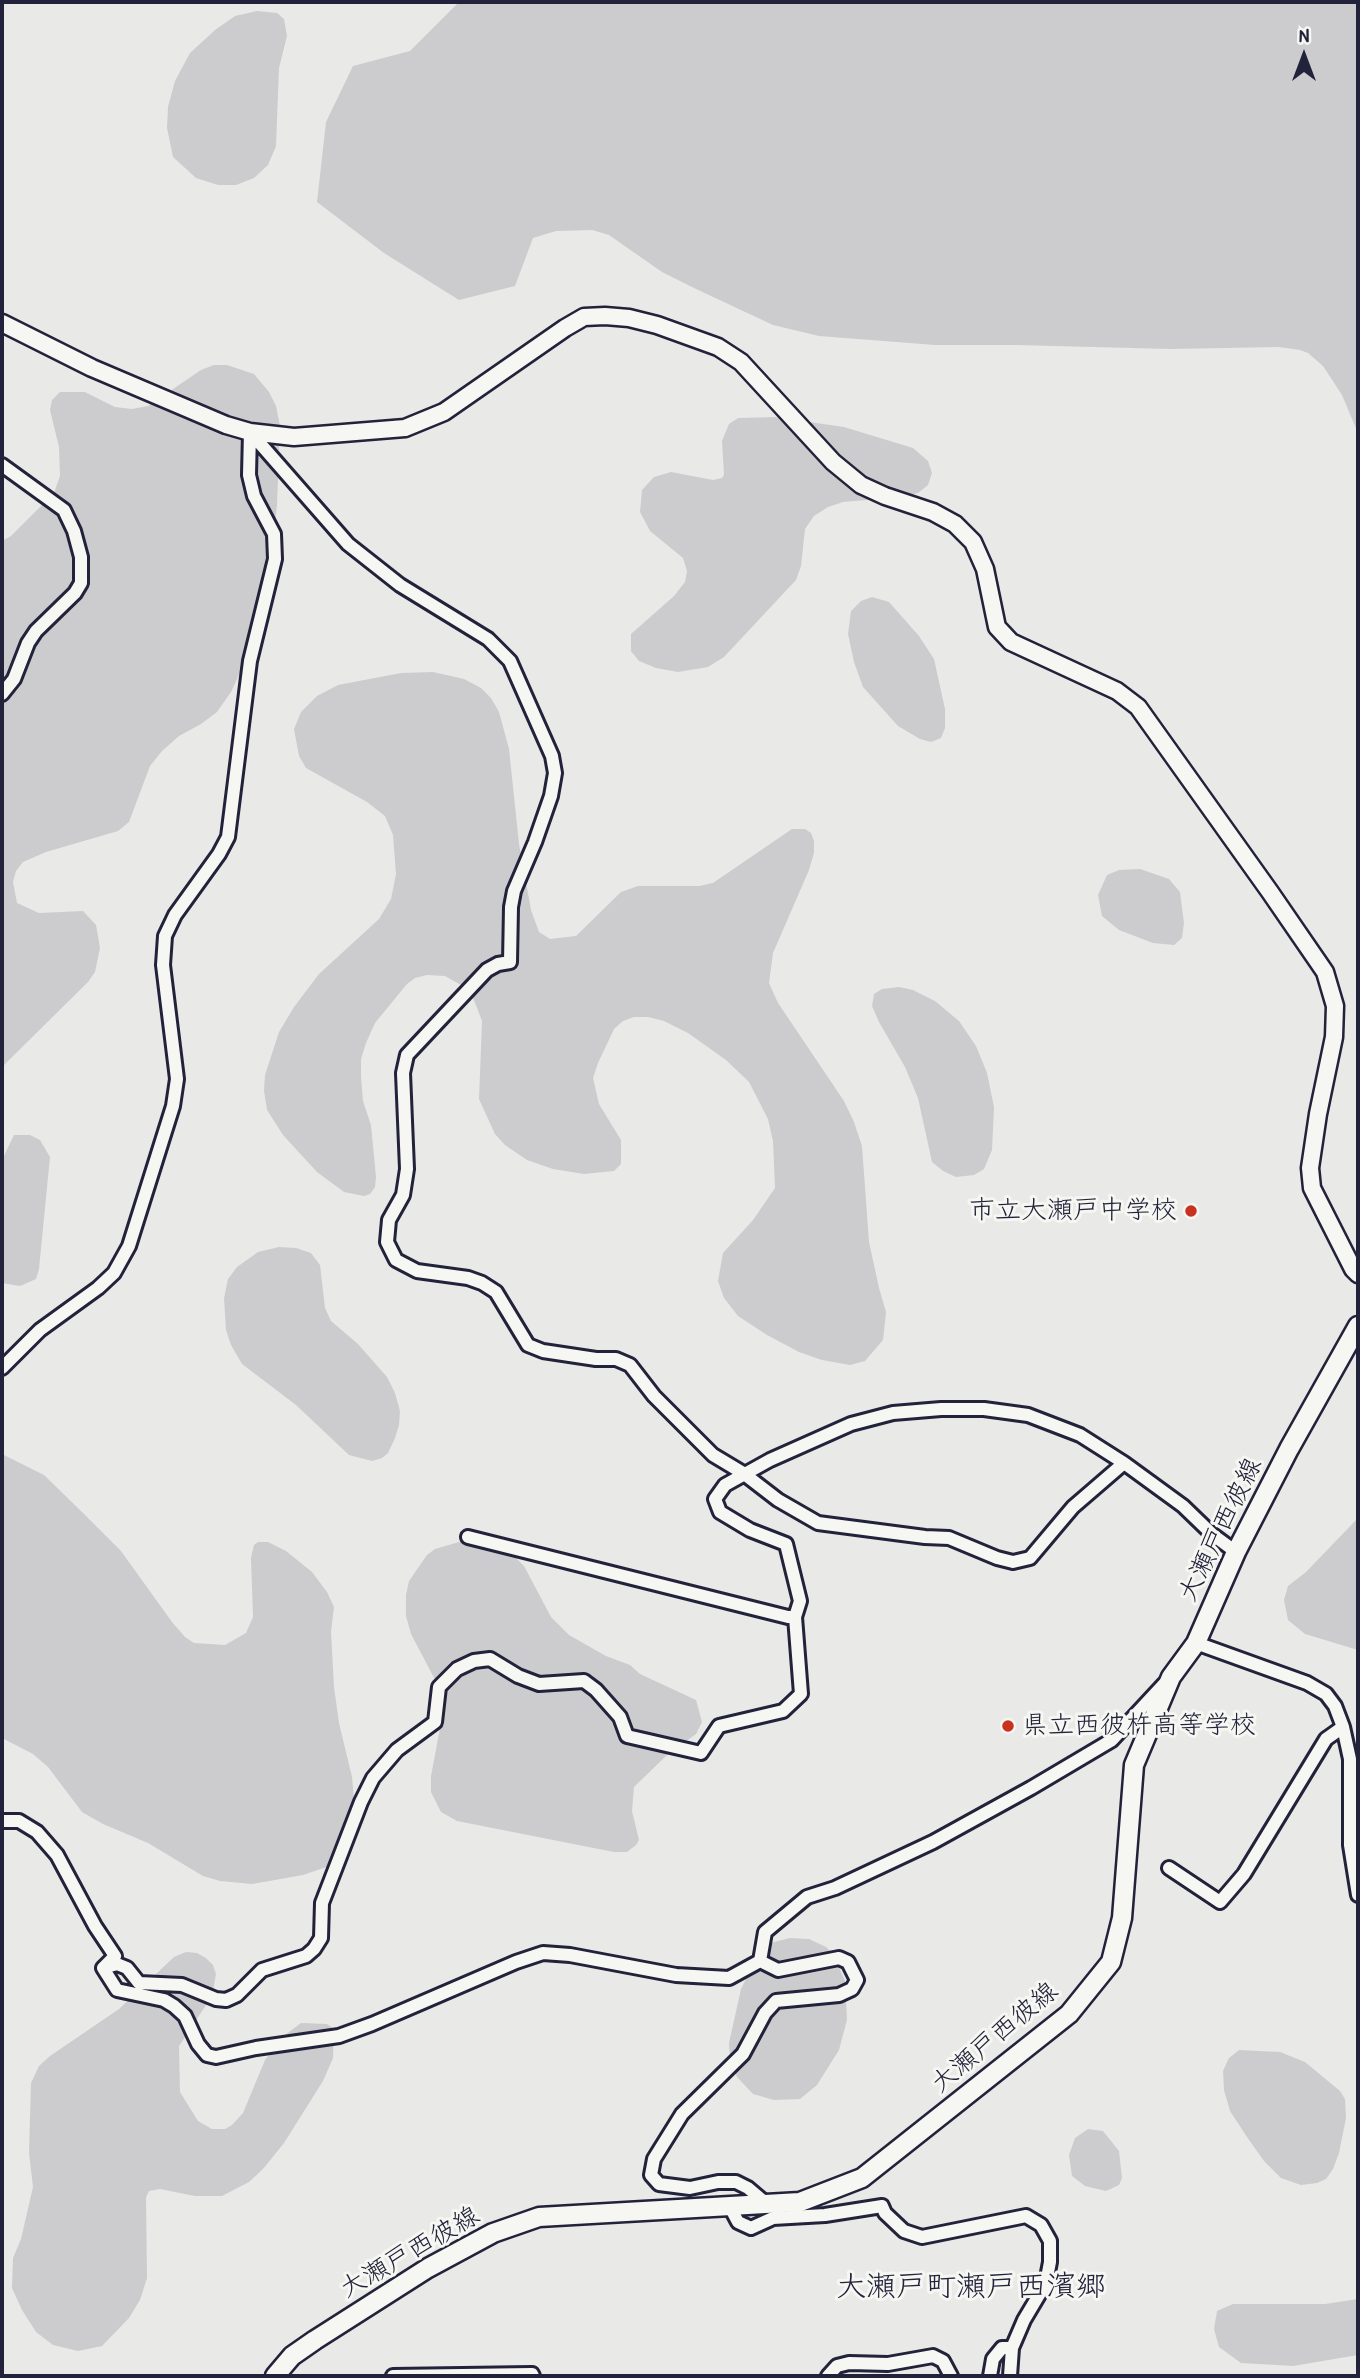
<!DOCTYPE html>
<html>
<head>
<meta charset="utf-8">
<style>
  body { margin:0 }
  #map { position:relative; width:1360px; height:2378px; overflow:hidden; background:#e9e9e7; font-family:"Patrick Hand",sans-serif }
  canvas { display:block }
  .frame { position:absolute; inset:0; border:4px solid #22223b; pointer-events:none }
  .north { position:absolute; left:1269px; top:21px; width:70px; height:70px; -webkit-text-stroke:5px #f6f6f2; paint-order:stroke; rotate:0deg; font-size:19px; font-weight:700; line-height:28px; text-align:center; color:#22223b }
  .north::after { content:''; display:block; margin:auto; width:24px; height:32px; background:#22223b; clip-path:polygon(50% 0,100% 100%,50% 72%,0 100%) }
</style>
</head>
<body>
<div id="map">
<canvas width="1360" height="2378"></canvas>
<div class="frame"></div>
<div class="north">N</div>
</div>
<script>
const ctx = document.querySelector('canvas').getContext('2d');
ctx.lineJoin = 'round';
function fillPath(path, color) { ctx.fillStyle = color; ctx.fill(path, 'evenodd'); }
const toPath = rows => new Path2D(rows.map(r => 'M' + r).join(''));
function trace(path, color, width, dash) { ctx.strokeStyle = color; ctx.lineWidth = width; ctx.lineCap = dash ? 'butt' : 'round'; ctx.setLineDash(dash || []); ctx.stroke(path); }
function label(font, color, halo, rows, align = 'center') {
  ctx.font = font + ' "Patrick Hand","Klee One",sans-serif'; ctx.lineWidth = 6; ctx.setLineDash([]); ctx.textBaseline = 'middle'; ctx.strokeStyle = halo; ctx.fillStyle = color; for (const [text, x, y, turn = 0] of rows) {
    ctx.save(); ctx.translate(x, y); ctx.rotate((+turn || 0) * Math.PI / 180); ctx.textAlign = isNaN(turn) ? turn : align; if (halo) ctx.strokeText(text, 0, 0); ctx.fillText(text, 0, 0); ctx.restore();
  }
}
fillPath(toPath([
  [459,2,1358,2,1358,433,1342,395,1323,366,1308,353,1300,350,1279,347,1170,349,1017,345,935,345,819,336,773,325,694,288,662,272,609,235,592,230,556,231,533,238,515,286,459,300,384,253,317,202,326,122,353,66,410,51],
  [257,11,277,13,284,19,287,36,279,68,276,146,268,165,254,178,236,185,218,185,196,178,173,157,167,128,168,107,175,81,190,53,215,30,235,16],
  [214,365,227,365,254,374,269,392,276,406,280,426,277,505,271,558,243,666,231,692,217,712,201,724,179,736,162,751,150,766,129,822,118,831,46,852,23,862,16,871,13,882,17,903,39,913,83,911,96,925,100,948,95,972,88,982,2,1067,2,541,11,536,54,493,60,476,59,447,50,410,52,400,60,392,85,392,115,407,132,409,148,406,201,370],
  [775,417,844,427,913,448,928,461,932,473,928,485,918,493,903,497,843,502,828,507,814,516,805,529,801,566,796,580,724,657,708,667,678,672,656,668,639,661,631,651,631,634,674,596,685,582,687,571,683,558,650,531,640,512,642,490,654,477,671,472,713,480,722,478,724,475,722,441,729,424,738,418],
  [872,597,889,602,919,636,934,659,945,709,945,728,941,738,931,742,920,739,898,726,863,687,854,662,848,634,851,611,861,601],
  [433,672,464,679,481,688,491,698,499,712,509,749,519,844,531,910,539,932,550,939,576,936,621,892,638,886,699,886,713,883,792,829,805,829,811,833,814,841,814,853,809,870,773,953,769,983,778,1003,844,1101,854,1122,862,1146,869,1242,879,1288,886,1312,883,1340,865,1361,850,1365,822,1360,799,1352,767,1335,738,1316,724,1298,718,1281,723,1253,753,1220,775,1188,773,1141,768,1119,749,1082,726,1060,688,1033,664,1021,648,1017,634,1017,623,1021,614,1029,598,1063,593,1078,599,1104,621,1140,621,1164,614,1171,584,1174,553,1169,527,1160,505,1145,495,1134,479,1099,482,1021,474,1000,463,986,445,976,427,975,415,978,407,984,375,1023,366,1043,361,1059,361,1077,363,1101,371,1125,376,1177,375,1187,370,1194,364,1196,344,1192,317,1172,283,1135,267,1110,264,1091,265,1075,279,1032,294,1007,319,974,379,919,391,899,396,874,393,835,385,816,367,802,306,768,299,756,294,729,301,712,317,696,338,685,401,673],
  [1140,869,1169,879,1180,892,1184,923,1182,938,1174,945,1153,943,1119,930,1102,916,1098,895,1107,875,1119,870],
  [899,987,913,990,935,1001,959,1021,976,1046,987,1073,994,1107,992,1150,984,1169,974,1175,956,1177,943,1171,932,1162,918,1098,905,1067,879,1022,872,1006,874,994,882,989],
  [14,1135,30,1135,40,1140,50,1157,39,1269,36,1279,20,1286,2,1283,2,1160],
  [279,1247,296,1248,311,1253,320,1265,325,1308,331,1321,358,1344,387,1377,395,1393,400,1411,399,1425,395,1438,388,1453,382,1458,372,1461,349,1455,296,1405,242,1364,231,1345,226,1330,224,1298,228,1279,237,1267,258,1252],
  [2,1454,44,1475,82,1512,121,1551,172,1622,185,1637,194,1643,225,1645,246,1633,253,1617,251,1558,254,1545,258,1542,268,1542,286,1551,312,1572,327,1592,334,1607,331,1632,334,1687,339,1723,352,1777,356,1823,350,1848,341,1862,303,1875,252,1884,220,1881,203,1876,148,1843,103,1824,82,1812,48,1767,33,1754,2,1738],
  [1358,1518,1358,1650,1305,1634,1288,1620,1284,1600,1288,1586,1306,1572],
  [480,1541,510,1552,524,1566,551,1617,569,1635,606,1656,630,1665,640,1674,696,1700,702,1722,696,1734,667,1755,634,1787,632,1811,639,1840,636,1845,627,1852,614,1852,457,1821,441,1812,431,1792,431,1776,444,1707,442,1693,411,1634,406,1616,406,1595,409,1581,427,1555,435,1549,459,1542],
  [790,1938,809,1939,826,1947,833,1954,845,1981,847,2020,839,2050,817,2085,800,2099,774,2100,753,2094,737,2077,730,2060,729,2043,741,1989,755,1960,770,1943],
  [186,1952,197,1953,206,1958,213,1965,216,1974,212,1996,179,2046,180,2092,198,2121,212,2129,225,2129,232,2125,243,2113,265,2060,285,2035,301,2023,327,2024,334,2029,333,2058,323,2081,284,2143,263,2169,249,2182,222,2196,195,2196,160,2189,149,2191,146,2197,147,2278,140,2300,129,2318,102,2346,78,2351,53,2345,36,2332,22,2310,12,2288,13,2258,21,2239,33,2187,29,2153,31,2083,39,2066,50,2056,119,2009,174,1957],
  [1239,2050,1280,2052,1305,2062,1340,2091,1345,2099,1346,2118,1339,2153,1333,2169,1326,2179,1317,2183,1301,2185,1281,2178,1264,2161,1247,2137,1230,2111,1224,2090,1223,2071,1229,2058],
  [1088,2129,1103,2131,1119,2151,1122,2178,1119,2185,1106,2191,1085,2186,1072,2176,1069,2155,1075,2138],
  [1358,2299,1358,2355,1293,2366,1241,2363,1219,2347,1214,2329,1217,2311,1233,2304,1325,2304]
]), '#ccccce');
const street = toPath([
  [250,432,348,544,400,585,488,639,510,661,552,756,555,773,551,796,535,842,514,891,511,907,510,962,498,964,487,970,407,1055,403,1073,407,1169,403,1195,389,1220,387,1242,396,1260,417,1271,468,1278,482,1283,496,1292,528,1345,543,1351,596,1359,616,1359,630,1365,654,1396,713,1455,743,1473,778,1500,818,1523,925,1537,949,1538,997,1558,1013,1562,1030,1558,1073,1507,1124,1463,1183,1506,1213,1535,1236,1552],
  [2,465,64,510,74,531,81,557,81,583,75,593,36,631,28,643,14,679,2,694],
  [2,1368,40,1330,98,1288,114,1273,129,1246,173,1106,177,1079,163,965,165,936,175,915,219,854,228,837,250,661,275,559,274,534,254,496,249,475,250,432],
  [468,1537,788,1617,795,1617],
  [1196,1643,1307,1683,1326,1694,1335,1706,1343,1727,1350,1759,1350,1845,1358,1895],
  [2,1821,19,1821,37,1832,57,1855,95,1926,115,1956,103,1968],
  [1169,1868,1220,1902,1244,1874,1326,1739,1343,1727],
  [760,1961,778,1970,839,1958,848,1962,857,1980,852,1989,839,1995,776,2001,765,2013,743,2054,682,2114,654,2159,651,2175,659,2184,690,2188,718,2182,736,2182,748,2188,768,2205],
  [760,1961,765,1932,807,1897,835,1888,933,1842,1031,1788,1112,1740,1164,1684],
  [103,1968,117,1964,127,1968,139,1983,182,1985,216,1999,226,2000,237,1995,262,1970,306,1956,314,1949,321,1938,322,1903,361,1802,373,1778,397,1750,435,1722,439,1687,457,1669,474,1661,490,1659,518,1676,539,1684,584,1681,596,1690,620,1717,627,1736,701,1753,719,1726,783,1711,801,1694,795,1617,800,1601,786,1544,750,1530,720,1512,715,1499,725,1485,770,1460,851,1424,893,1413,941,1409,984,1409,1028,1415,1080,1435,1124,1463],
  [103,1968,117,1990,164,2000,174,2006,185,2016,198,2044,207,2055,216,2057,256,2048,339,2036,372,2024,516,1962,543,1953,570,1955,676,1975,729,1978,760,1961],
  [730,2207,738,2222,751,2228,773,2218,825,2215,882,2206,885,2213,904,2231,922,2237,1026,2216,1041,2225,1050,2241,1050,2262,1046,2283,1024,2320,1012,2348,1010,2376],
  [393,2376,532,2374,533,2376],
  [828,2376,837,2366,849,2363,888,2364,933,2356,943,2361,951,2376],
  [990,2376,993,2359,1002,2348,1012,2348]
]);
const secondary = toPath([
  [2,323,92,368,226,425,250,432,294,437,405,428,444,412,565,328,584,317,605,316,629,318,657,325,718,347,741,362,833,462,861,485,885,496,933,512,955,524,973,542,985,569,997,627,1011,642,1117,691,1138,707,1270,892,1325,972,1335,1006,1334,1037,1318,1114,1310,1168,1312,1188,1353,1269,1358,1274]
]);
const primary = toPath([
  [275,2376,292,2356,315,2340,428,2268,493,2233,539,2217,800,2202,862,2178,1069,2014,1111,1962,1122,1918,1134,1765,1171,1677,1196,1643,1236,1552,1289,1449,1358,1326]
]);
trace(street, '#22223b', 18);
trace(secondary, '#22223b', 21);
trace(primary, '#22223b', 23);
trace(street, '#f6f6f2', 12);
trace(secondary, '#f6f6f2', 16);
trace(primary, '#f6f6f2', 18);
for (const [x, y, r, color] of [
  [1191,1211,7,"#c8321e"],
  [1008,1726,7,"#c8321e"]
]) { const dot = new Path2D(); dot.arc(x, y, r, 0, 2 * Math.PI); ctx.fillStyle = color; ctx.fill(dot); trace(dot, '#f6f6f2', 2.5); }
label('26px', '#22223b', '#f6f6f2', [
  ["市立大瀬戸中学校",1177,1211],
  ["県立西彼杵高等学校",1022,1726,"left"]
], 'right');
label('26px', '#22223b', '#f6f6f2', [
  ["大瀬戸西彼線",1221,1530,-64],
  ["大瀬戸西彼線",995,2038,-40],
  ["大瀬戸西彼線",410,2253,-30]
]);
label('30px', '#22223b', '#f6f6f2', [
  ["大瀬戸町瀬戸西濱郷",971,2288]
]);
</script>
</body>
</html>
